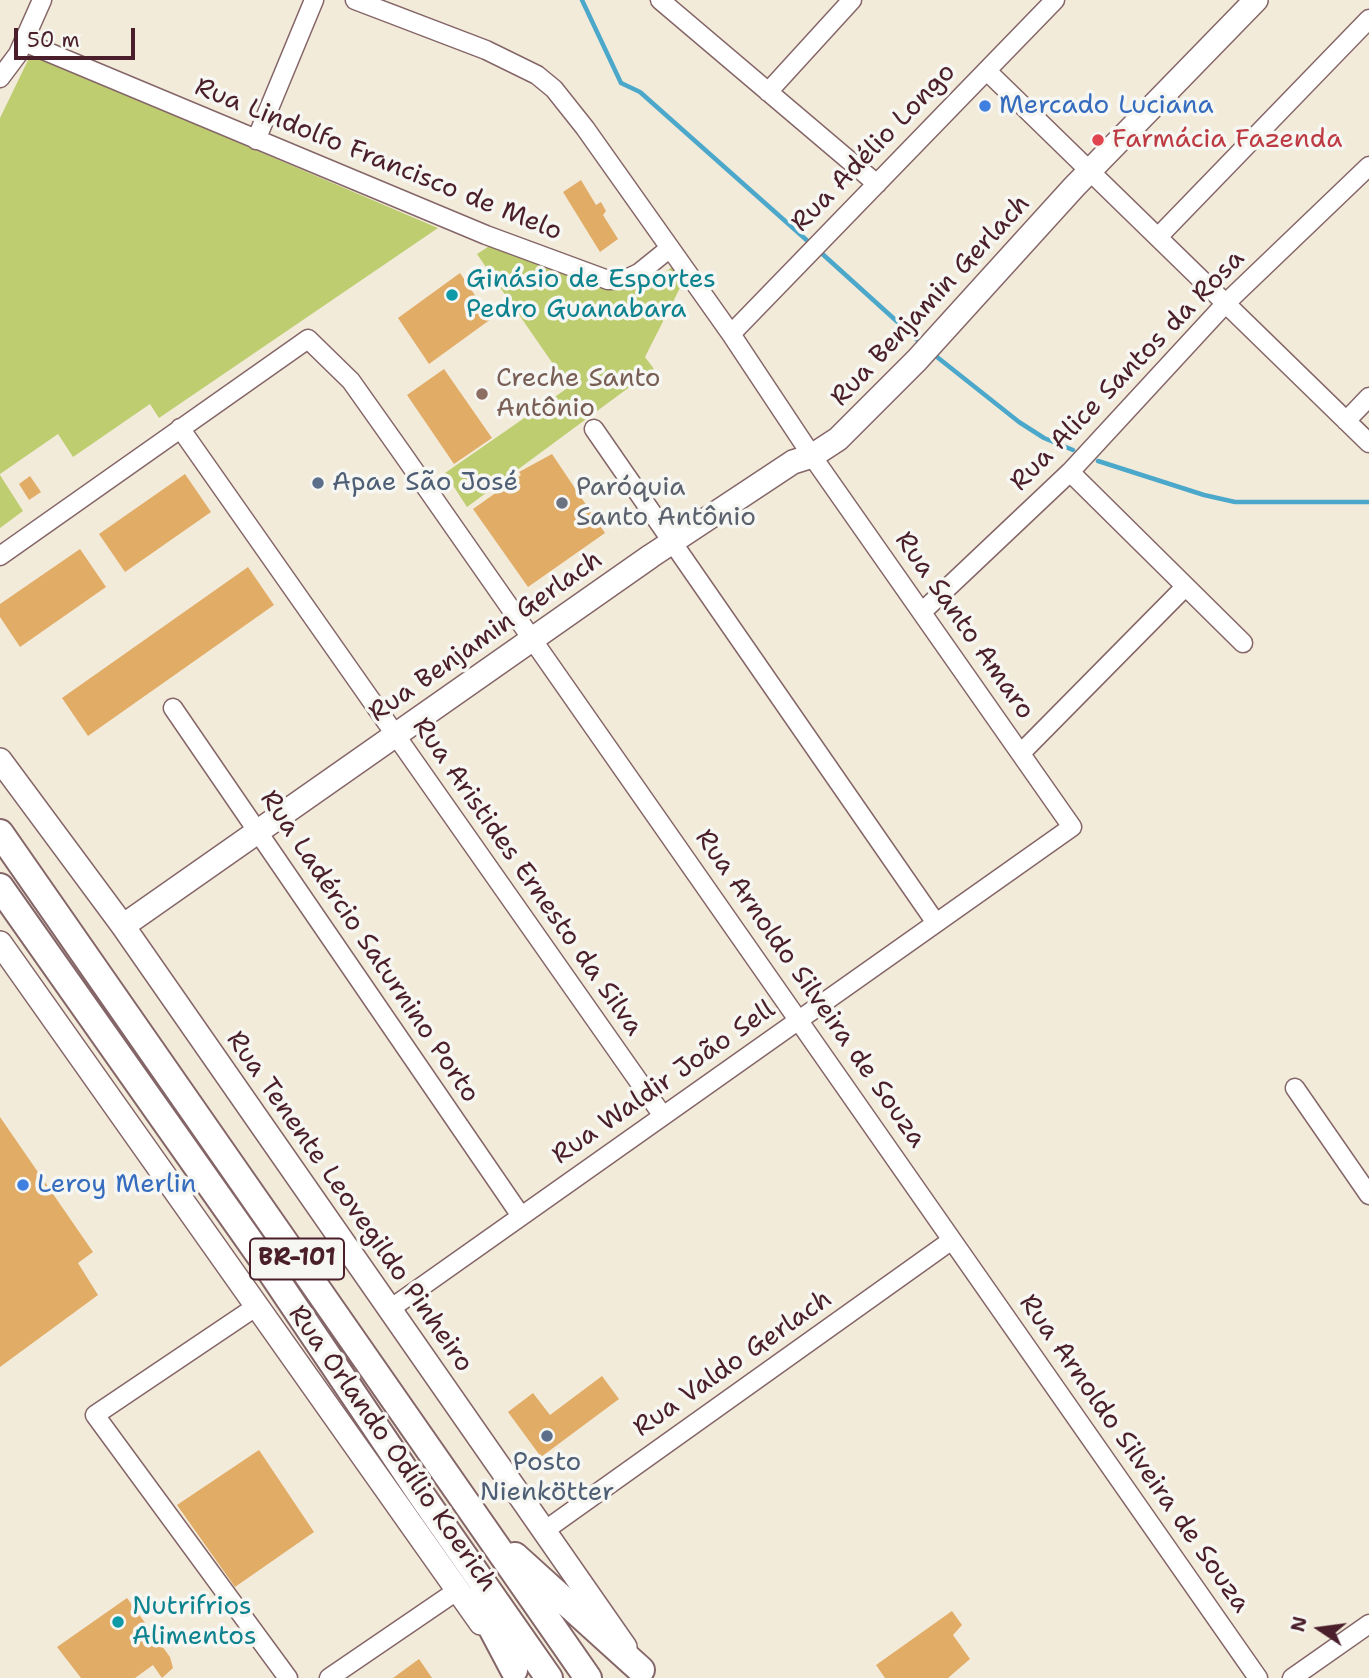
<!DOCTYPE html>
<html>
<head>
<meta charset="utf-8">
<style>
  body { margin:0 }
  #map { position:relative; width:1369px; height:1678px; overflow:hidden; background:#f3ebda; font-family:"Shantell Sans",sans-serif }
  canvas { display:block }
  .north { position:absolute; left:1285px; top:1594px; width:70px; height:70px; -webkit-text-stroke:5px #f6f6f2; paint-order:stroke; rotate:283deg; font-size:19px; font-weight:700; line-height:28px; text-align:center; color:#4a1f2b }
  .north::after { content:''; display:block; margin:auto; width:24px; height:32px; background:#4a1f2b; clip-path:polygon(50% 0,100% 100%,50% 72%,0 100%) }
  .scale { position:absolute; left:14px; top:28px; width:121px; height:32px; box-sizing:border-box; border:4px solid #4a1f2b; border-top:0; padding-left:9px; font-size:21px; line-height:24px; white-space:nowrap; color:#4a1f2b; -webkit-text-stroke:5px #f6f6f2; paint-order:stroke }
</style>
</head>
<body>
<div id="map">
<canvas width="1369" height="1678"></canvas>
<div class="north">N</div>
<div class="scale">50 m</div>
</div>
<script>
const ctx = document.querySelector('canvas').getContext('2d');
ctx.lineJoin = 'round';
function fillPath(path, color) { ctx.fillStyle = color; ctx.fill(path, 'evenodd'); }
const toPath = rows => new Path2D(rows.map(r => 'M' + r).join(''));
function trace(path, color, width, dash) { ctx.strokeStyle = color; ctx.lineWidth = width; ctx.lineCap = dash ? 'butt' : 'round'; ctx.setLineDash(dash || []); ctx.stroke(path); }
function label(font, color, halo, rows, align = 'center') {
  ctx.font = font + ' "Shantell Sans",sans-serif'; ctx.lineWidth = 7; ctx.setLineDash([]); ctx.textBaseline = 'middle'; ctx.strokeStyle = halo; ctx.fillStyle = color; for (const [text, x, y, turn = 0] of rows) {
    ctx.save(); ctx.translate(x, y); ctx.rotate((+turn || 0) * Math.PI / 180); ctx.textAlign = isNaN(turn) ? turn : align; if (halo) ctx.strokeText(text, 0, 0); ctx.fillText(text, 0, 0); ctx.restore();
  }
}
fillPath(toPath([
  [31,54,438,228,159,418,150,404,73,457,58,434,0,474,0,118],
  [491,245,602,287,622,290,646,288,672,267,683,282,645,357,654,369,467,507,445,473,569,387,477,254],
  [0,475,23,511,0,528]
]), '#bdcd70');
trace(toPath([
  [582,0,621,83,640,92,811,244],
  [818,250,923,345],
  [932,353,1019,422,1044,438,1073,450],
  [1098,461,1204,495,1235,502,1369,502]
]), '#4ca8ca', 4.5);
fillPath(toPath([
  [581,180,596,205,601,202,606,211,603,215,618,239,600,252,563,192],
  [460,273,491,319,429,364,398,318],
  [444,369,492,438,454,464,407,395],
  [552,454,605,533,528,587,473,509,521,475,519,472],
  [185,474,211,512,125,572,99,534],
  [30,476,41,492,29,500,19,484],
  [80,549,106,587,20,647,0,617,0,604],
  [248,567,274,605,88,736,62,698],
  [0,1117,93,1252,78,1263,98,1295,0,1367],
  [602,1376,619,1399,541,1457,508,1412,533,1393,550,1415],
  [259,1450,314,1532,235,1587,177,1505],
  [127,1598,170,1657,173,1668,162,1678,153,1665,135,1678,81,1678,57,1647],
  [952,1611,962,1625,953,1635,970,1659,948,1678,885,1678,876,1665],
  [419,1659,432,1678,393,1678]
]), '#e1ac66');
const minor = toPath([
  [355,0,486,50,537,75,554,89,585,128,731,334,812,456,1072,827,390,1309],
  [660,0,877,184],
  [24,42,486,235,608,280,626,279,639,273,670,248],
  [987,71,1369,443],
  [0,78,18,54,42,0],
  [768,92,852,0],
  [256,140,314,0],
  [1158,237,1369,19],
  [731,334,1055,0],
  [1346,421,1369,397],
  [180,428,663,1116],
  [594,429,936,923],
  [1070,472,1243,643],
  [0,556,308,339,351,381,402,453,1258,1678],
  [923,611,1070,472,1226,303,1369,166],
  [173,708,521,1216],
  [1021,753,1185,587],
  [1295,1088,1369,1195],
  [257,1306,95,1415,288,1678],
  [544,1531,952,1240],
  [329,1678,458,1590],
  [1292,1678,1369,1624]
]);
const major = toPath([
  [0,760,123,926,625,1647],
  [123,926,651,556,793,462,812,456,838,439,917,360,1074,187,1256,0],
  [0,943,481,1623]
]);
const highway = toPath([
  [0,833,588,1678],
  [0,887,263,1260,422,1496,549,1678],
  [515,1556,641,1670],
  [477,1600,514,1670]
]);
trace(minor, '#856668', 21);
trace(major, '#856668', 26);
trace(highway, '#856668', 30);
trace(minor, '#fff', 18);
trace(major, '#fff', 23);
trace(highway, '#fff', 26);
for (const [x, y, r, color] of [
  [985,106,7,"#3f7fe0"],
  [1098,140,7,"#e0444e"],
  [452,295,7,"#0f9aa8"],
  [482,394,7,"#8d6e63"],
  [318,483,7,"#5c6f8a"],
  [562,503,7,"#6b7280"],
  [23,1185,7,"#3f7fe0"],
  [547,1436,7,"#5c6f8a"],
  [118,1622,7,"#0f9aa8"]
]) { const dot = new Path2D(); dot.arc(x, y, r, 0, 2 * Math.PI); ctx.fillStyle = color; ctx.fill(dot); trace(dot, '#f6f6f2', 2.5); }
for (const [x, y, w] of [
  [297,1259,94]
]) { const box = new Path2D(); box.roundRect(x - w / 2, y - 20.5, w, 41, 5); ctx.fillStyle = '#f6f6f2'; ctx.fill(box); trace(box, '#4a1f2b', 2); }
label('bold 24px', '#4a1f2b', null, [
  ["BR-101",297,1259]
]);
label('26px', '#366cbe', '#f6f6f2', [
  ["Mercado Luciana",999,106],
  ["Leroy Merlin",37,1185]
], 'left');
label('26px', '#be3a42', '#f6f6f2', [
  ["Farmácia Fazenda",1112,140]
], 'left');
label('26px', '#4a1f2b', '#f6f6f2', [
  ["Rua Adélio Longo",874,148,-46],
  ["Rua Lindolfo Francisco de Melo",378,160,22],
  ["Rua Benjamin Gerlach",931,301,-47],
  ["Rua Alice Santos da Rosa",1128,371,-46],
  ["Rua Santo Amaro",964,626,55],
  ["Rua Benjamin Gerlach",486,637,-35],
  ["Rua Aristides Ernesto da Silva",527,877,55],
  ["Rua Ladércio Saturnino Porto",369,947,56],
  ["Rua Arnoldo Silveira de Souza",810,989,55],
  ["Rua Waldir João Sell",664,1083,-35],
  ["Rua Tenente Leovegildo Pinheiro",349,1202,55],
  ["Rua Valdo Gerlach",733,1364,-35],
  ["Rua Orlando Odílio Koerich",392,1449,55],
  ["Rua Arnoldo Silveira de Souza",1134,1454,55]
]);
label('26px', '#0d838f', '#f6f6f2', [
  ["Ginásio de Esportes",466,280],
  ["Pedro Guanabara",466,310],
  ["Nutrifrios",132,1607],
  ["Alimentos",132,1637]
], 'left');
label('26px', '#785e54', '#f6f6f2', [
  ["Creche Santo",496,379],
  ["Antônio",496,409]
], 'left');
label('26px', '#4e5e75', '#f6f6f2', [
  ["Apae São José",332,483],
  ["Posto",547,1463,"center"],
  ["Nienkötter",547,1493,"center"]
], 'left');
label('26px', '#5b616d', '#f6f6f2', [
  ["Paróquia",576,488],
  ["Santo Antônio",576,518]
], 'left');
</script>
</body>
</html>
